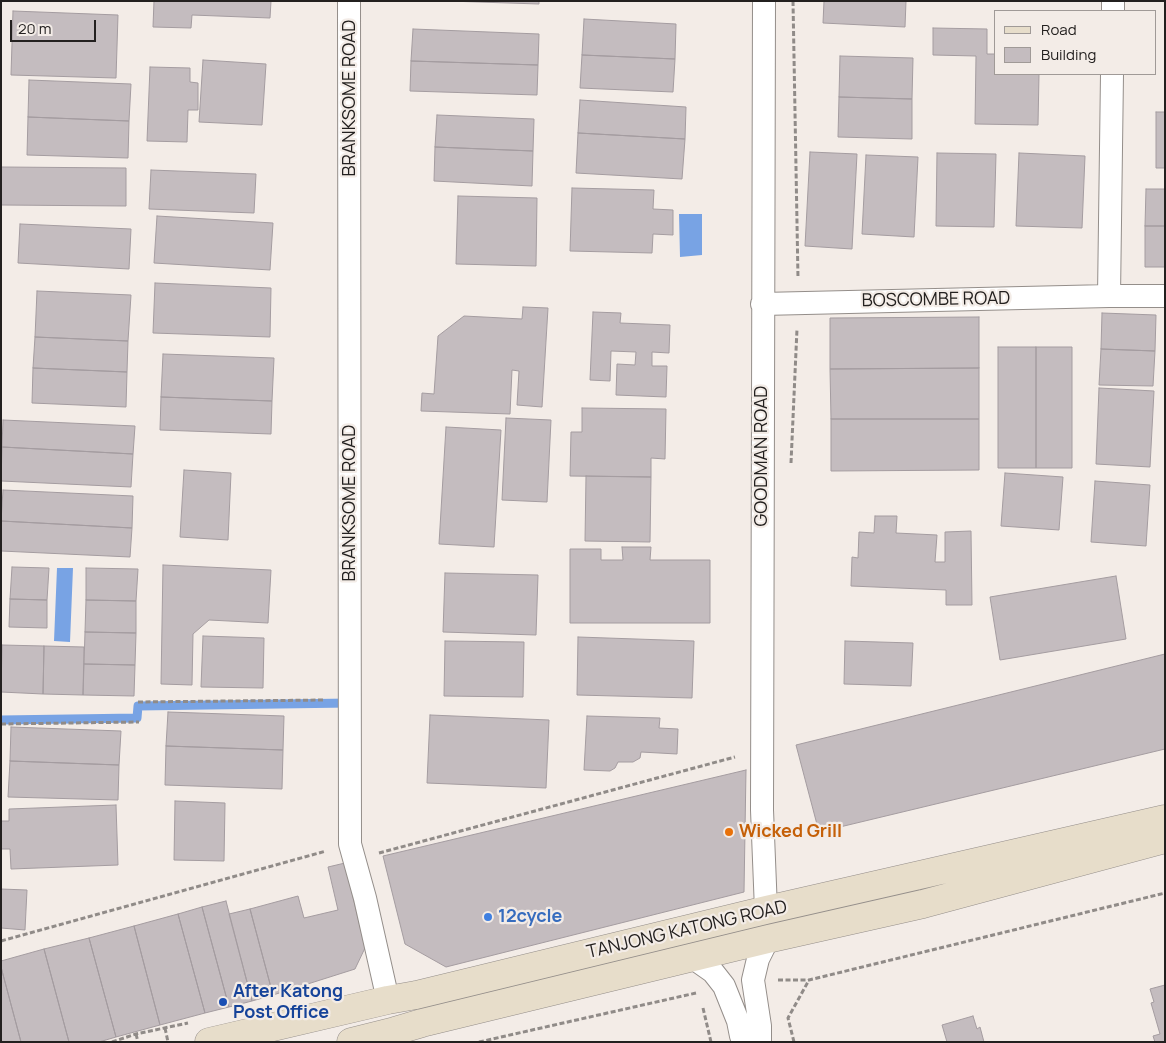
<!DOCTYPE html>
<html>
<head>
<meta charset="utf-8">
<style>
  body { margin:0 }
  #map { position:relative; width:1166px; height:1043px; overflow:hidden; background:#f3ece7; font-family:Manrope,sans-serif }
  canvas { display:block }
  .frame { position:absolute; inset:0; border:2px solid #23201f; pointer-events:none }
  .legend { position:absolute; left:994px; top:10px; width:162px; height:65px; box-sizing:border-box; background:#f3ece7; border:1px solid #a09a97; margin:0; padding:6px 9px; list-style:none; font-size:15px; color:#23201f }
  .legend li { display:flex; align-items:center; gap:10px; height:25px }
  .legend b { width:25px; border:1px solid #a09a97 }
  .scale { position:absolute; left:10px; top:20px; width:86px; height:22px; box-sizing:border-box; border:2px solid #23201f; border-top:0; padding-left:6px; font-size:15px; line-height:18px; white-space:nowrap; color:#23201f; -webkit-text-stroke:4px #f3ece7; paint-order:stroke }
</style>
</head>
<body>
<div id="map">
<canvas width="1166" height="1043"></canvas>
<div class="frame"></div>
<ul class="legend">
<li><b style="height:6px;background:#e7ddca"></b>Road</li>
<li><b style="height:14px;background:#c4bcbf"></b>Building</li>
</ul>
<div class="scale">20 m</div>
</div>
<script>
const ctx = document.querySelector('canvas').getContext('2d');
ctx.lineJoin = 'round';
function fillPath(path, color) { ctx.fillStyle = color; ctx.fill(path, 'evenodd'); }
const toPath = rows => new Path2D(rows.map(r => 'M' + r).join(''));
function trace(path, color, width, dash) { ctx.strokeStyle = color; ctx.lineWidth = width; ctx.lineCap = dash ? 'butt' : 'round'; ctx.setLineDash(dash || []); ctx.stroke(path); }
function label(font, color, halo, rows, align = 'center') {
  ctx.font = font + ' Manrope,sans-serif'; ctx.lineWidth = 4.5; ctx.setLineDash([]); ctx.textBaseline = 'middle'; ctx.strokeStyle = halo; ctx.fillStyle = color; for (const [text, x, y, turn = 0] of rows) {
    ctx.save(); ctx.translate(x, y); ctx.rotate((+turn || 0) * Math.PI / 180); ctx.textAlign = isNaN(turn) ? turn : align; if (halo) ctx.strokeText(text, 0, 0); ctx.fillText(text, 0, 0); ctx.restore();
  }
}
fillPath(toPath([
  [679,214,702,214,702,255,680,257],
  [57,568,73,568,70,642,54,641]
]), '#78a3e4');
trace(toPath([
  [1,720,137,718,138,706,350,703]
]), '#78a3e4', 9);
const building = toPath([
  [154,1,271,1,270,18,192,15,191,28,153,27,154,1],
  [448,1,539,1,539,4,448,1],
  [824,1,906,1,905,27,823,23,824,1],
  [13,11,118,15,116,78,11,75,13,11],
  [584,19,676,24,675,59,582,55,584,19],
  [933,28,987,29,987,54,995,54,995,74,1039,74,1038,125,975,124,976,56,933,55,933,28],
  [413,29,539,34,538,65,411,61,413,29],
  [582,55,675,59,673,92,580,88,582,55],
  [840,56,913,58,912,99,839,97,840,56],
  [203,60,266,64,262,125,199,122,203,60],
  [411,61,538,65,537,95,410,91,411,61],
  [150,67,190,68,190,82,198,83,198,110,188,110,187,142,147,141,150,67],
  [29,80,131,84,129,121,28,117,29,80],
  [839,97,912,99,912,139,838,137,839,97],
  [580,100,686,107,685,139,578,133,580,100],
  [1156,112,1165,112,1165,168,1156,168,1156,112],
  [437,115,534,119,533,151,435,147,437,115],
  [28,117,129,121,128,158,27,155,28,117],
  [578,133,685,139,682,179,576,173,578,133],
  [435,147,533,151,532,186,434,181,435,147],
  [810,152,857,154,852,249,805,246,810,152],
  [937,153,996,154,994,227,936,226,937,153],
  [1019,153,1085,156,1082,228,1016,226,1019,153],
  [866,155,918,157,914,237,862,234,866,155],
  [1,167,126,168,126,206,1,205,1,167],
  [151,170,256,174,254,213,149,209,151,170],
  [572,188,654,190,653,209,673,210,673,235,653,234,652,253,570,251,572,188],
  [1146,189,1165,189,1165,226,1145,226,1146,189],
  [458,196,537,198,536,266,456,264,458,196],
  [157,216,273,223,270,270,154,263,157,216],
  [20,224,131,229,129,269,18,263,20,224],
  [1145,226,1165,226,1165,267,1145,267,1145,226],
  [155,283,271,288,270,337,153,333,155,283],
  [37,291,131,295,128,341,35,337,37,291],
  [523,307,548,308,542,407,517,405,519,371,512,370,510,414,421,411,422,393,434,394,438,336,464,316,522,319,523,307],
  [593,312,621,313,620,323,670,325,669,353,652,352,652,366,667,366,666,397,616,395,617,364,635,365,636,352,611,351,610,381,590,380,593,312],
  [1102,313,1156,315,1155,351,1101,349,1102,313],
  [979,317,979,368,830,369,830,318,979,317],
  [35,337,128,341,127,372,33,368,35,337],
  [998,347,1036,347,1036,468,998,468,998,347],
  [1036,347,1072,347,1072,468,1036,468,1036,347],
  [1101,349,1155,351,1153,386,1099,385,1101,349],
  [163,354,274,358,272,401,161,397,163,354],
  [33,368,127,372,126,407,32,403,33,368],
  [979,368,979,419,831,419,830,369,979,368],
  [1099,388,1154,391,1150,467,1096,464,1099,388],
  [161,397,272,401,271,434,160,430,161,397],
  [582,408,666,409,665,459,651,458,651,477,570,476,571,432,582,432,582,408],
  [506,418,551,420,547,502,502,500,506,418],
  [831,419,979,419,979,470,831,471,831,419],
  [3,420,135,426,133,454,2,447,3,420],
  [446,427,501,430,494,547,439,544,446,427],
  [2,447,133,454,131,487,1,481,2,447],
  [184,470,231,473,228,540,180,537,184,470],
  [1005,473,1063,477,1059,530,1001,526,1005,473],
  [586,476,651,477,650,542,585,541,586,476],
  [1095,481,1150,485,1146,546,1091,542,1095,481],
  [3,490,133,496,132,528,1,521,3,490],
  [875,516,897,516,896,533,937,535,935,562,945,562,945,532,971,531,972,605,946,605,946,590,851,586,852,557,858,558,859,532,874,533,875,516],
  [1,521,132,528,130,557,1,551,1,521],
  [622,547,651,547,650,560,710,560,710,623,570,623,570,549,601,549,601,560,623,560,622,547],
  [163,565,271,570,268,623,209,620,193,634,192,685,161,684,163,565],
  [12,567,49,568,47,600,10,599,12,567],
  [86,568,138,569,136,601,86,600,86,568],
  [445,573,538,575,536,635,443,632,445,573],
  [1116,576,1126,639,1000,660,990,597,1116,576],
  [10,599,47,600,47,628,9,627,10,599],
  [86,600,136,601,136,633,85,632,86,600],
  [85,632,136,633,135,665,84,664,85,632],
  [203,636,264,638,263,688,201,687,203,636],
  [578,637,694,641,692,698,577,695,578,637],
  [445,641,524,642,523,697,444,696,445,641],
  [845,641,913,643,911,686,844,684,845,641],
  [2,645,44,646,43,694,1,692,2,645],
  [44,646,84,647,83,695,43,694,44,646],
  [1165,654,1165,749,819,832,796,745,1165,654],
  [84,664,135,665,134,696,83,695,84,664],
  [168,712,284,716,283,750,166,746,168,712],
  [430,715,549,720,546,788,427,783,430,715],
  [587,716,660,718,659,728,678,729,677,754,641,752,640,758,633,762,618,762,615,768,610,771,584,770,587,716],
  [11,727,121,731,119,765,10,761,11,727],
  [166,746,283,750,282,789,165,785,166,746],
  [10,761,119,765,118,800,8,797,10,761],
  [746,770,744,892,446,967,405,944,383,856,746,770],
  [175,801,225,803,224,861,174,860,175,801],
  [116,805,118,865,11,869,10,849,1,849,1,821,9,821,9,809,116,805],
  [345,863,365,948,355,969,273,995,250,909,298,896,304,918,338,910,328,867,345,863],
  [1,889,27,890,25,930,1,928,1,889],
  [226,901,252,1001,229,1007,202,907,226,901],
  [202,907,229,1007,205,1013,178,914,202,907],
  [250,909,273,995,252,1001,229,914,250,909],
  [178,914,205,1013,160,1025,134,926,178,914],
  [134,926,160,1025,116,1037,89,938,134,926],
  [89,938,116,1037,99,1042,69,1042,44,949,89,938],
  [44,949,69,1042,21,1042,1,967,1,961,44,949],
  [1,967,21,1042,1,1042,1,967],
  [1165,985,1165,1042,1155,1042,1153,1036,1160,1034,1151,1003,1154,1002,1150,989,1165,985],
  [973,1016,977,1029,980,1027,984,1042,947,1042,942,1025,973,1016]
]);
fillPath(building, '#c4bcbf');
trace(building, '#a49ca0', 1);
const minor = toPath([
  [349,1,350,844,365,898,388,1000],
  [764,1,762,810,766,910],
  [1113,11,1113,1],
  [1109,296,1112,74],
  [762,304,1109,296,1165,296],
  [693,958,713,972,724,986,738,1021,741,1036,746,1042],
  [760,1042,760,1026,753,980,758,959,768,939]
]);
const secondary = toPath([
  [209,1042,388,1000,416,995,766,910,1165,819],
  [351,1042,395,1031,422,1023,768,939,923,904,1165,839]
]);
trace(minor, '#948e8a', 24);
trace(secondary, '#948e8a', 29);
trace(toPath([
  [793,1,798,278],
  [791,463,797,329],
  [138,702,324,700],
  [1,724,139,722],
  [379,853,735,757],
  [1,941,326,851],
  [778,980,809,980,1165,893],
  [703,1008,711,1042],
  [165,1028,168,1042],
  [136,1034,138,1042],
  [112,1042,136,1034,188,1023],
  [479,1042,696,993],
  [794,1042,788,1018,809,980]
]), '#908b88', 3, [5, 2.5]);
trace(minor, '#fff', 22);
trace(secondary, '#e7ddca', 28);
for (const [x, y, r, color] of [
  [729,832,5,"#e8710a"],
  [488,917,5,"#3f7fe0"],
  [223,1002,5,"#1a4fb4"]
]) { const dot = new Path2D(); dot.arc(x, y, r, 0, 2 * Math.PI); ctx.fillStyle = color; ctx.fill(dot); trace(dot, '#f3ece7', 2); }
label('18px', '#23201f', '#f3ece7', [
  ["BRANKSOME ROAD",350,98,-90],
  ["BOSCOMBE ROAD",936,300,-1],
  ["GOODMAN ROAD",762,456,-90],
  ["BRANKSOME ROAD",350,503,-90],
  ["TANJONG KATONG ROAD",687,930,-13]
]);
label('bold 18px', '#c56008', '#f3ece7', [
  ["Wicked Grill",739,832]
], 'left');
label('bold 18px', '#366cbe', '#f3ece7', [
  ["12cycle",498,917]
], 'left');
label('bold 18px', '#164399', '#f3ece7', [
  ["After Katong",233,992],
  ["Post Office",233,1013]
], 'left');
</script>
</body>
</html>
